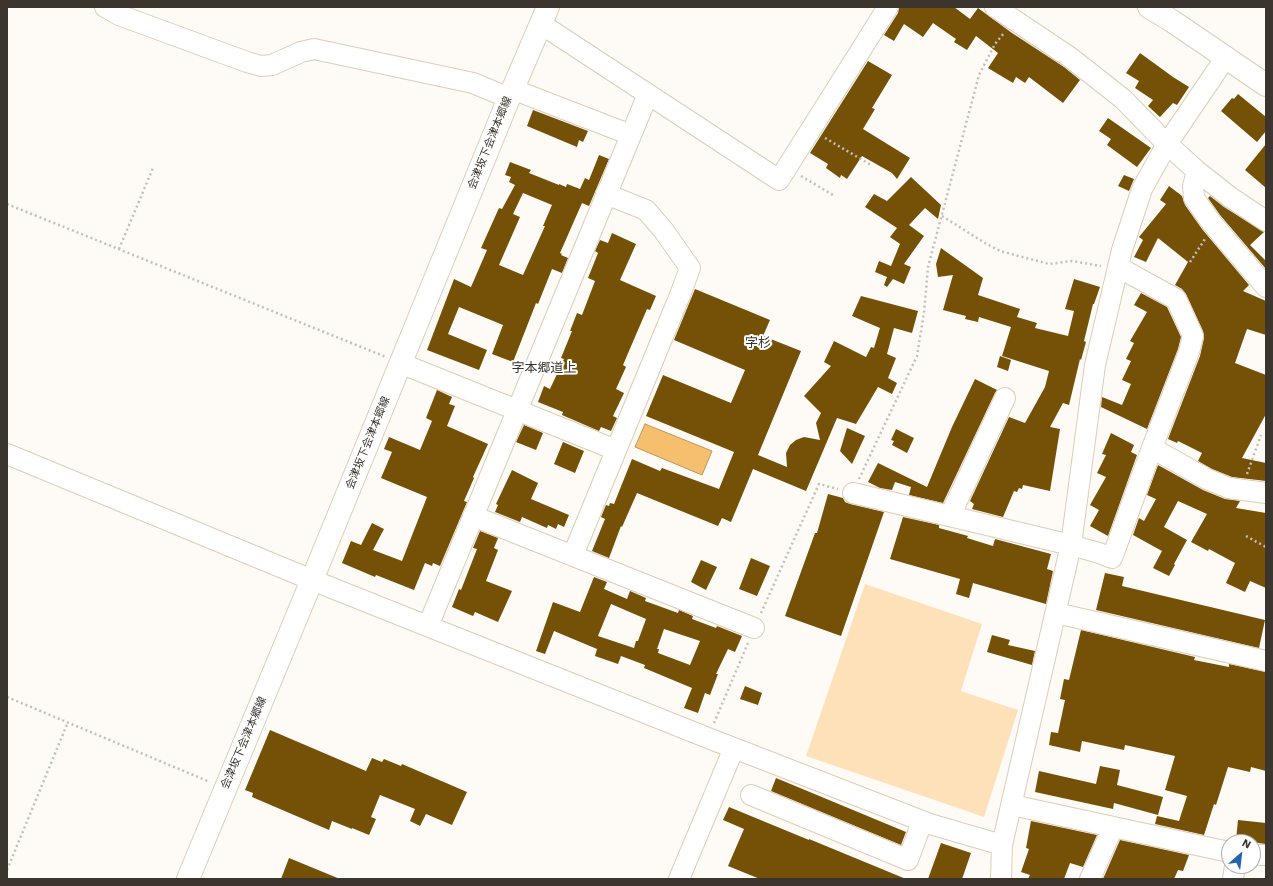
<!DOCTYPE html>
<html>
<head>
<meta charset="utf-8">
<style>
  body { margin:0 }
  #map { position:relative; width:1273px; height:886px; overflow:hidden; background:#fefbf7; font-family:"Work Sans",sans-serif }
  canvas { display:block }
  .frame { position:absolute; inset:0; border:8px solid #3b352d; pointer-events:none }
  .north { position:absolute; left:1221px; top:834px; width:40px; height:40px; box-sizing:border-box; background:#fff; border:1px solid #b1aeab; border-radius:50%; rotate:28deg; font-size:11px; font-weight:700; line-height:16px; text-align:center; color:#3b352d }
  .north::after { content:''; display:block; margin:auto; width:14px; height:18px; background:#2363b4; clip-path:polygon(50% 0,100% 100%,50% 72%,0 100%) }
</style>
</head>
<body>
<div id="map">
<canvas width="1273" height="886"></canvas>
<div class="frame"></div>
<div class="north">N</div>
</div>
<script>
const ctx = document.querySelector('canvas').getContext('2d');
ctx.lineJoin = 'round';
function fillPath(path, color) { ctx.fillStyle = color; ctx.fill(path, 'evenodd'); }
const toPath = rows => new Path2D(rows.map(r => 'M' + r).join(''));
function trace(path, color, width, dash) { ctx.strokeStyle = color; ctx.lineWidth = width; ctx.lineCap = dash ? 'butt' : 'round'; ctx.setLineDash(dash || []); ctx.stroke(path); }
function label(font, color, halo, rows, align = 'center') {
  ctx.font = font + ' "Work Sans","Noto Sans JP",sans-serif'; ctx.lineWidth = 4; ctx.setLineDash([]); ctx.textBaseline = 'middle'; ctx.strokeStyle = halo; ctx.fillStyle = color; for (const [text, x, y, turn = 0] of rows) {
    ctx.save(); ctx.translate(x, y); ctx.rotate((+turn || 0) * Math.PI / 180); ctx.textAlign = isNaN(turn) ? turn : align; if (halo) ctx.strokeText(text, 0, 0); ctx.fillText(text, 0, 0); ctx.restore();
  }
}
fillPath(toPath([
  [865,584,982,624,961,691,1018,710,984,817,806,756]
]), '#fee1b8');
const water = toPath([
  [645,424,712,451,702,475,635,447,645,424]
]);
fillPath(water, '#f5bf6e');
trace(water, '#bd965a', 1);
fillPath(toPath([
  [899,7,954,7,970,19,978,8,1012,33,1064,67,1080,80,1063,103,1029,77,1025,83,1016,77,1013,83,988,68,998,53,976,36,967,50,954,42,956,39,933,23,923,37,904,24,894,41,884,35,898,13],
  [1140,53,1173,77,1189,87,1177,105,1173,103,1160,117,1148,106,1153,100,1135,88,1139,81,1126,73],
  [868,61,892,75,872,108,875,109,863,129,910,158,897,179,892,173,862,156,847,179,841,175,840,178,826,168,828,164,810,153],
  [1238,94,1266,117,1266,131,1257,142,1221,111,1232,98,1234,99],
  [533,110,588,131,583,142,579,140,577,147,527,126],
  [1108,118,1151,148,1137,167,1107,145,1111,139,1099,131],
  [1266,144,1266,188,1245,170],
  [599,155,609,159,589,206,582,203,560,253,562,254,561,255,568,258,562,273,552,269,538,304,536,303,513,362,492,354,503,325,459,307,448,334,487,350,479,370,427,350,454,279,471,287,487,250,481,248,499,208,502,209,515,185,509,182,511,177,505,175,510,162,531,170,529,173,559,185,559,184,566,187,567,184,580,189,585,178,589,180],
  [523,193,552,205,543,226,545,226,523,275,499,265,520,217,513,214],
  [1124,175,1134,179,1129,191,1118,186],
  [911,177,941,205,938,219,925,208,909,225,924,236,904,264,911,267,904,284,893,279,887,287,884,285,887,277,875,272,879,261,891,266,900,244,890,237,897,228,865,207,874,194,887,201],
  [1169,186,1182,196,1185,205,1202,229,1249,285,1243,291,1266,301,1266,335,1247,329,1235,363,1266,375,1266,414,1242,458,1266,463,1266,481,1232,477,1212,469,1198,461,1202,453,1178,441,1177,443,1168,439,1200,356,1204,338,1203,331,1186,294,1182,289,1175,285,1188,262,1158,238,1146,262,1134,257,1143,240,1139,237,1166,204,1160,200],
  [1210,196,1224,207,1264,232,1250,245,1266,261,1266,269,1220,215,1208,198],
  [612,233,636,244,620,280,656,296,650,310,647,309,623,365,626,367,616,389,624,393,613,416,617,418,611,431,601,427,599,431,562,415,563,412,538,402,544,386,550,389,564,359,561,358,572,331,570,331,577,313,582,315,595,281,588,278,598,253,595,251,600,240,608,243],
  [941,248,983,278,978,295,1020,309,1017,317,1037,323,1035,328,1068,336,1074,311,1065,309,1074,279,1100,287,1094,304,1093,304,1084,341,1086,342,1081,360,1080,359,1069,405,1063,403,1050,427,1060,429,1050,491,1023,485,1022,489,1019,488,1017,492,1014,491,1003,517,972,509,974,504,970,501,1009,417,1025,423,1045,387,1049,371,1002,356,1011,327,979,317,978,322,965,319,966,316,943,310,953,275,938,277,936,264],
  [695,289,770,320,763,336,801,351,758,455,787,467,786,453,790,445,796,440,804,437,820,440,816,423,821,413,804,396,831,366,824,362,834,341,866,357,871,347,874,348,880,328,852,316,861,296,918,311,912,333,894,328,887,354,896,358,888,378,897,383,892,394,878,387,856,424,837,418,806,491,753,469,731,522,722,518,718,526,637,493,622,527,621,526,609,558,592,551,605,519,601,517,606,505,609,506,610,503,614,504,632,459,660,471,662,468,719,489,734,452,646,416,663,375,731,403,745,370,674,340],
  [1141,293,1167,307,1181,337,1178,349,1147,429,1101,407,1102,397,1122,405,1131,384,1122,380,1131,361,1126,359,1134,343,1130,341,1147,312,1134,305],
  [1000,356,1011,360,1008,371,997,367],
  [975,379,997,390,995,393,943,503,909,495,911,487,895,482,892,490,880,488,868,482,878,463,927,487,952,427],
  [437,390,452,397,449,404,455,406,447,426,488,444,473,477,474,478,464,501,467,502,440,566,433,563,432,566,425,563,414,590,376,575,375,577,342,563,351,541,361,545,372,523,384,529,373,550,402,561,427,497,381,478,392,452,384,449,389,437,420,450,432,421,426,418],
  [524,425,543,433,536,450,516,442],
  [847,428,865,436,852,464,840,451],
  [896,429,914,438,907,453,892,445,894,441,891,440],
  [1111,433,1134,445,1131,452,1137,455,1108,536,1090,526,1099,510,1090,505,1106,477,1097,473,1106,455,1102,454],
  [563,442,584,451,575,473,554,464],
  [1158,465,1203,490,1225,499,1240,501,1236,508,1266,513,1266,588,1250,581,1245,592,1226,583,1235,563,1209,549,1208,551,1191,542,1207,514,1178,501,1164,527,1187,540,1174,564,1175,565,1169,576,1153,568,1162,551,1133,535,1139,518,1144,521,1156,499,1147,495],
  [512,470,538,483,531,499,569,515,564,527,558,524,556,529,548,525,547,528,522,517,520,522,495,512,498,505,496,504],
  [828,494,843,498,845,502,850,504,884,512,841,636,785,616,815,533,817,533],
  [903,517,939,525,939,528,968,536,967,538,993,546,995,539,1051,554,1047,569,1053,571,1046,604,973,583,969,598,956,594,960,579,890,559],
  [480,531,498,538,494,548,498,550,486,581,512,591,498,622,475,612,473,616,452,607,459,589,461,590,477,549,473,548],
  [751,558,770,566,757,596,739,589],
  [701,560,717,567,706,590,691,582],
  [1105,573,1124,577,1122,586,1265,620,1259,648,1096,610],
  [594,577,607,582,604,589,627,599,630,591,646,598,645,601,678,613,679,610,693,616,692,619,716,628,717,626,742,636,735,652,728,649,716,674,718,674,710,695,705,693,698,713,684,708,692,688,644,668,645,665,621,656,618,664,595,656,597,649,554,631,545,654,536,651,553,602,580,612],
  [611,604,646,619,638,641,636,641,634,648,598,636],
  [664,629,700,641,690,665,658,653,659,649,657,649],
  [1081,630,1195,657,1194,660,1229,667,1229,664,1266,672,1266,771,1251,767,1250,772,1228,767,1216,805,1214,804,1204,835,1155,824,1157,816,1179,821,1187,796,1165,790,1175,756,1125,745,1124,750,1082,741,1080,752,1049,745,1051,732,1058,733,1065,700,1060,699,1064,679,1069,680],
  [992,635,1010,640,1008,645,1035,651,1032,665,987,652],
  [745,686,762,693,758,705,740,699],
  [270,730,366,771,372,758,382,762,384,759,401,766,402,764,467,792,452,825,426,814,420,826,410,821,415,809,380,795,371,817,376,819,369,835,352,828,352,829,332,821,329,830,252,797,253,793,245,790],
  [1100,766,1120,770,1117,785,1163,797,1158,815,1114,803,1113,809,1035,792,1039,771,1096,784],
  [776,778,906,832,901,845,771,791],
  [729,807,809,840,809,839,906,879,760,879,728,866,744,829,723,820],
  [1238,820,1266,823,1266,844,1236,840],
  [1031,821,1097,835,1083,867,1070,863,1064,879,1028,879,1030,875,1021,872,1029,849,1026,848],
  [1120,840,1189,855,1183,871,1178,870,1174,879,1103,879],
  [941,843,971,853,962,879,928,879],
  [289,858,340,879,281,879]
]), '#755007');
const minor = toPath([
  [105,7,119,15,247,62,261,66,272,65,301,52,314,49,473,83,509,98],
  [995,7,1071,58,1123,99,1167,144,1197,171,1230,197,1266,221],
  [541,24,779,180,888,7],
  [512,89,631,135],
  [1197,171,1193,186,1194,198,1211,222,1266,287],
  [400,363,616,450],
  [1152,448,1207,479,1229,488,1266,493],
  [7,454,312,580,708,738,930,824,1002,845],
  [853,493,1071,545,1099,553,1112,558,1152,448,1189,352,1193,336,1176,299,1118,267],
  [473,516,754,628],
  [950,516,1005,398],
  [573,555,680,295,690,268,664,231,646,210,606,194],
  [1056,613,1266,661],
  [428,626,648,94],
  [751,795,908,860,922,822],
  [1012,805,1229,852],
  [1253,855,1266,855],
  [679,879,734,748],
  [1001,879,1002,845,1071,545,1095,365,1122,250,1142,189,1167,144,1226,57],
  [1090,879,1113,827],
  [1233,879,1235,866]
]);
const major = toPath([
  [1149,7,1172,21,1266,85],
  [188,879,312,580,509,98,548,7]
]);
trace(minor, '#dccdb8', 22);
trace(major, '#dccdb8', 24);
trace(toPath([
  [825,138,871,165],
  [801,176,833,195],
  [7,204,386,357],
  [942,216,985,243,1000,251,1049,264,1072,261,1101,266],
  [119,249,153,168],
  [1190,262,1205,239],
  [1247,474,1261,435],
  [859,479,917,356,924,313,928,267,979,75,995,44,1004,33],
  [1246,536,1266,547],
  [761,613,819,484,838,489],
  [7,697,210,782],
  [714,723,748,643],
  [7,870,68,722]
]), '#c3bfba', 2.5, [2, 3]);
trace(minor, '#fff', 20);
trace(major, '#fff', 22);
label('11px', '#3b352d', '#fff', [
  ["会津坂下会津本郷線",490,143,-68],
  ["会津坂下会津本郷線",368,443,-68],
  ["会津坂下会津本郷線",244,743,-67]
]);
label('13px', '#3b352d', '#fff', [
  ["字杉",758,343],
  ["字本郷道上",544,368]
]);
</script>
</body>
</html>
